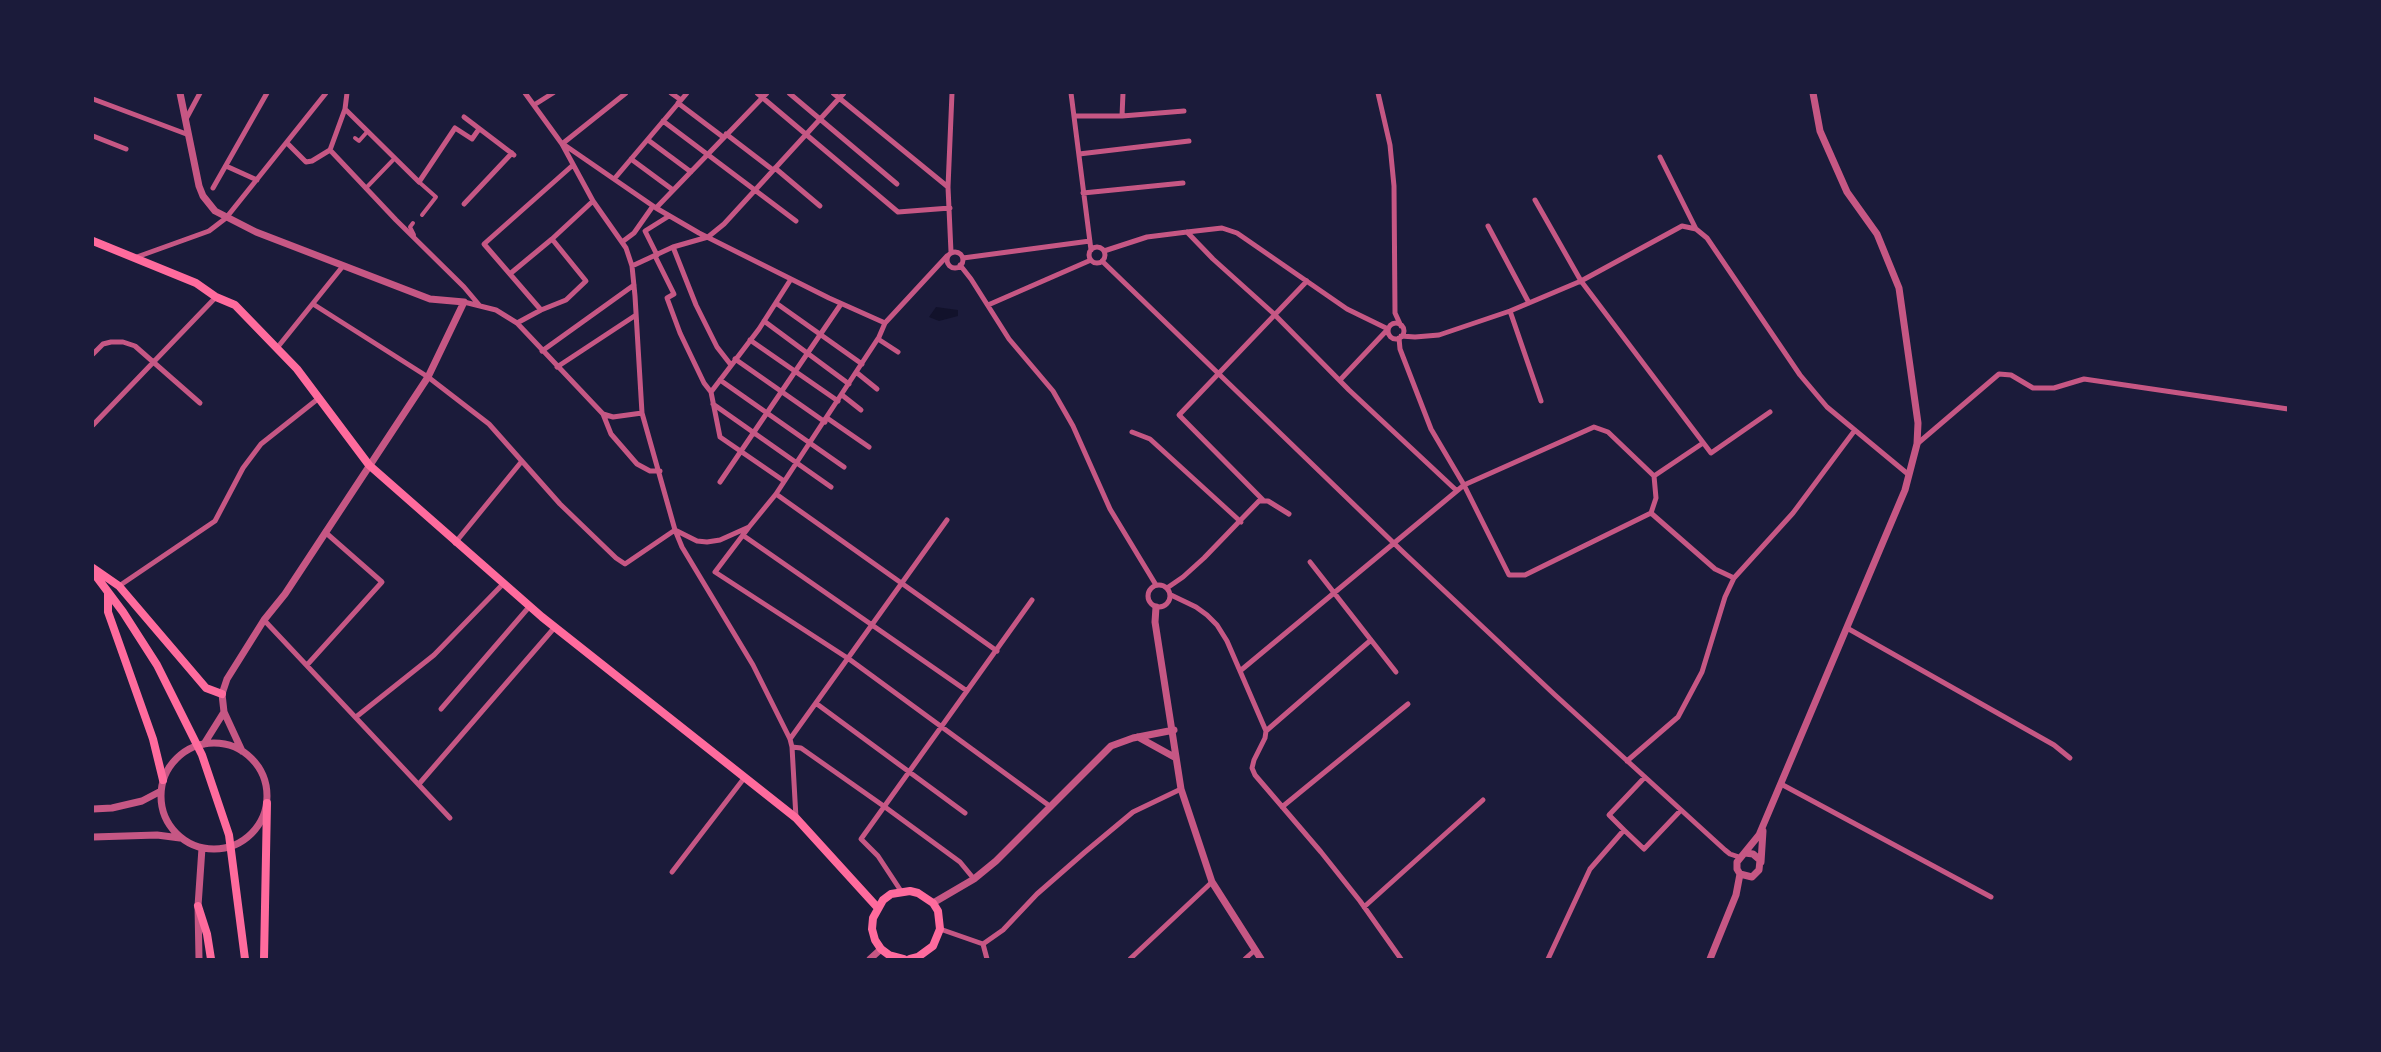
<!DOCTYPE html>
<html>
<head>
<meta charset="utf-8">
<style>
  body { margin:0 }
  #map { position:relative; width:2381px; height:1052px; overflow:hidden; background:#1b1b3a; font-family:Manrope,sans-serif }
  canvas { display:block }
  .frame { position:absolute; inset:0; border:94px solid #1b1b3a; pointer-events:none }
</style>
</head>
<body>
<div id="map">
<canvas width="2381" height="1052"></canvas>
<div class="frame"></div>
</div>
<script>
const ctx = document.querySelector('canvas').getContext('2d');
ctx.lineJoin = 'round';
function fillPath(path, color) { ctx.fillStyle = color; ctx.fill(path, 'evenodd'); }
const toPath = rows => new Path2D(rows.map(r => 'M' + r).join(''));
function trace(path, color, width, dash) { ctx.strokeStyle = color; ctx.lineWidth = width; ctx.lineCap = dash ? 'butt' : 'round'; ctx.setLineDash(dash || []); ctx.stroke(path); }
fillPath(toPath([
  [936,307,958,310,958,316,939,321,929,317]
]), '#12122b');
trace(toPath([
  [355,138,359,141,367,132],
  [419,182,436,197,422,215],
  [366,188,394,159],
  [413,223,410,227,414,235]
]), '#c65784', 4);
trace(toPath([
  [347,93,345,109,330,150,396,220,464,287,480,306],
  [525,93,562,144,593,201,626,248,632,266,635,296,642,413,675,530,682,547,753,665,790,739,792,747,796,818],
  [671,93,681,100],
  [757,93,898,212,950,208],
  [789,93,897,184],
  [833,93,948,187],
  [1071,93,1091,250],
  [1378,93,1390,145,1394,186,1395,313,1401,326],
  [93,99,189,135],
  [678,103,723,137],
  [534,105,553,93],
  [345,109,419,182,455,128,472,139,479,129],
  [1074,116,1122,116,1123,93],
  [1122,116,1184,111],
  [464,117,514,155],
  [186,119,200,93],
  [663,121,796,221],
  [726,134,773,170],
  [93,136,126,149],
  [648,140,691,172],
  [287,143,306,162,312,161,330,150],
  [562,144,626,93],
  [563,144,656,208,699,233,829,298,885,323],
  [1079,154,1189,141],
  [1660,157,1696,229],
  [631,159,673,190],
  [226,166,257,180],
  [775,168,820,206],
  [615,178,687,93],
  [213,188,267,93],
  [1083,193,1183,183],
  [1535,200,1581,281,1711,453,1770,412],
  [464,204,512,153],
  [656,208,767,93],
  [1488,226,1529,303],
  [1187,232,1213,259,1273,313,1349,390,1456,490],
  [552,239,593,201],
  [622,242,634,233,653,206],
  [673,247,696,305,717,347,731,365],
  '1089 255a8 8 0 1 1 16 0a8 8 0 1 1-16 0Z',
  [1104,251,1147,237,1187,232,1222,228,1237,233,1347,309,1388,329,1340,380],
  '947 260a8 8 0 1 1 16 0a8 8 0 1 1-16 0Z',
  [951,252,948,187,952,93],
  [657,255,645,231,669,216],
  [655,256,674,294,667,298,680,333,704,383,711,392],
  [134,258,209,231,226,218,326,93],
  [963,258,1090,241],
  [1102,261,1403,552,1555,695,1725,850,1730,854,1739,857],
  [960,265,971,279,1009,339,1053,391,1073,426,1110,509,1156,585],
  [632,266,673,247,708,237,724,224,844,93],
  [511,273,552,239,586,281,566,300,541,310,484,244,573,165],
  [464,302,496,310,517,323,603,414,613,417,642,413],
  [776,303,862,364],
  [313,304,428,377,489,424,560,504,616,558,625,564,675,530,697,541,707,542,720,540,749,527,776,494,879,337,885,323,947,256],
  [988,305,1091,260],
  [1510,311,1541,401],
  [764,321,849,384],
  [517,323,541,310],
  '1388 331a8 8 0 1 1 16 0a8 8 0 1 1-16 0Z',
  [1401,336,1415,337,1439,335,1510,311,1581,281,1682,226,1696,229,1707,238,1800,375,1827,407,1909,475],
  [1399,338,1400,349,1431,429,1464,485,1509,575,1525,575,1651,513,1656,498,1654,476],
  [878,339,898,352],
  [750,340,838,401],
  [277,348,343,266],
  [542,351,634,285],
  [93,354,103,344,111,342,123,342,135,346,200,403],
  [735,359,825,422],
  [557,367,636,315],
  [856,372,877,389],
  [720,380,844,467],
  [711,392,759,329,791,279],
  [711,392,720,437,784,481],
  [842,395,861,410],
  [713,404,831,487],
  [603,414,611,434,637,464,650,471,660,471],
  [827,418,869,447],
  [93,425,216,297],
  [1132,432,1150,439,1241,522],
  [1917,444,1999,374,2011,375,2033,388,2054,388,2084,379,2288,409],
  [1654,476,1703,443],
  [720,482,841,304],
  [776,494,997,651],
  [1263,500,1179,415,1307,281],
  [1651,513,1715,569,1734,578],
  [749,527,715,572,849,659,1051,807],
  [744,536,967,691],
  [455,543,522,461],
  [1310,562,1396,672],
  '1148 596a11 11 0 1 1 22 0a11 11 0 1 1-22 0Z',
  [119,586,215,521,243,468,261,444,319,398],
  [1167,588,1183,577,1204,558,1259,501,1268,501,1289,514],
  [1171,595,1196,607,1207,615,1217,625,1227,641,1266,731,1265,738,1254,760,1252,768,1255,775,1321,852,1360,901,1401,959],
  [264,620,450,818],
  [1847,628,2054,745,2070,758],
  [307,665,382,582,325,532],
  [1240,671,1464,485,1594,427,1608,432,1654,476],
  [817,704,965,813],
  [441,709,529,607],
  [356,717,434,655,503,584],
  [1266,731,1371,640],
  [790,739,947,520],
  [792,747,801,748,885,807,960,862,974,879],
  [1627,761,1678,717,1702,672,1725,597,1734,578,1793,513,1855,430],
  [419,784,555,627],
  [1781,784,1991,897],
  [1282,807,1408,704],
  [1624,830,1644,849,1681,810],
  [672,872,745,777],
  [901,891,878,856,861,839,1032,600],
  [1364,907,1483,800],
  [940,929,983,944,1003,930,1037,894,1085,852,1133,812,1181,789],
  [983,944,987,959],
  [1130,959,1212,882],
  [1245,959,1255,950],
  [1548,959,1590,869,1624,830,1609,815,1645,777]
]), '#c65784', 5);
trace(toPath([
  [180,93,199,186,203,196,215,211,256,232,430,299,464,302,428,377,285,594,264,620,227,679,222,694,224,712,242,751],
  [1156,607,1155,622,1181,789,1212,882,1261,959],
  [1138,737,1176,758],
  '161 796a53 53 0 1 1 106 0a53 53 0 1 1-106 0Z',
  [204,744,224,712],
  [93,809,112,808,142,801,161,791],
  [93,837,157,835,180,838],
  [1745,853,1753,854,1760,860,1759,870,1752,877,1740,874,1737,869,1737,862,1759,835,1905,490,1917,444,1918,423,1899,288,1877,234,1847,192,1820,131,1813,93],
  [1761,862,1763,831],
  [933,903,974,879,996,861,1111,746,1133,738,1174,730],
  [199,959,198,906,202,848],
  [870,959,881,949],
  [1710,959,1736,895,1740,874]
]), '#c65784', 7);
trace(toPath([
  [93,241,196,283,216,297,235,305,297,369,369,465,542,617,796,818,877,907],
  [93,568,119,586,206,688,222,694],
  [93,572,123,612,157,665,202,755,229,835,245,959],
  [108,593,108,612,153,739,163,780],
  [198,906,207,934,211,959],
  [264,959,267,803],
  [904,959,889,955,881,949,875,940,872,929,873,918,883,900,891,894,910,891,918,893,933,903,938,911,940,929,933,946,918,957,910,959]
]), '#ff6b9d', 8);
</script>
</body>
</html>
